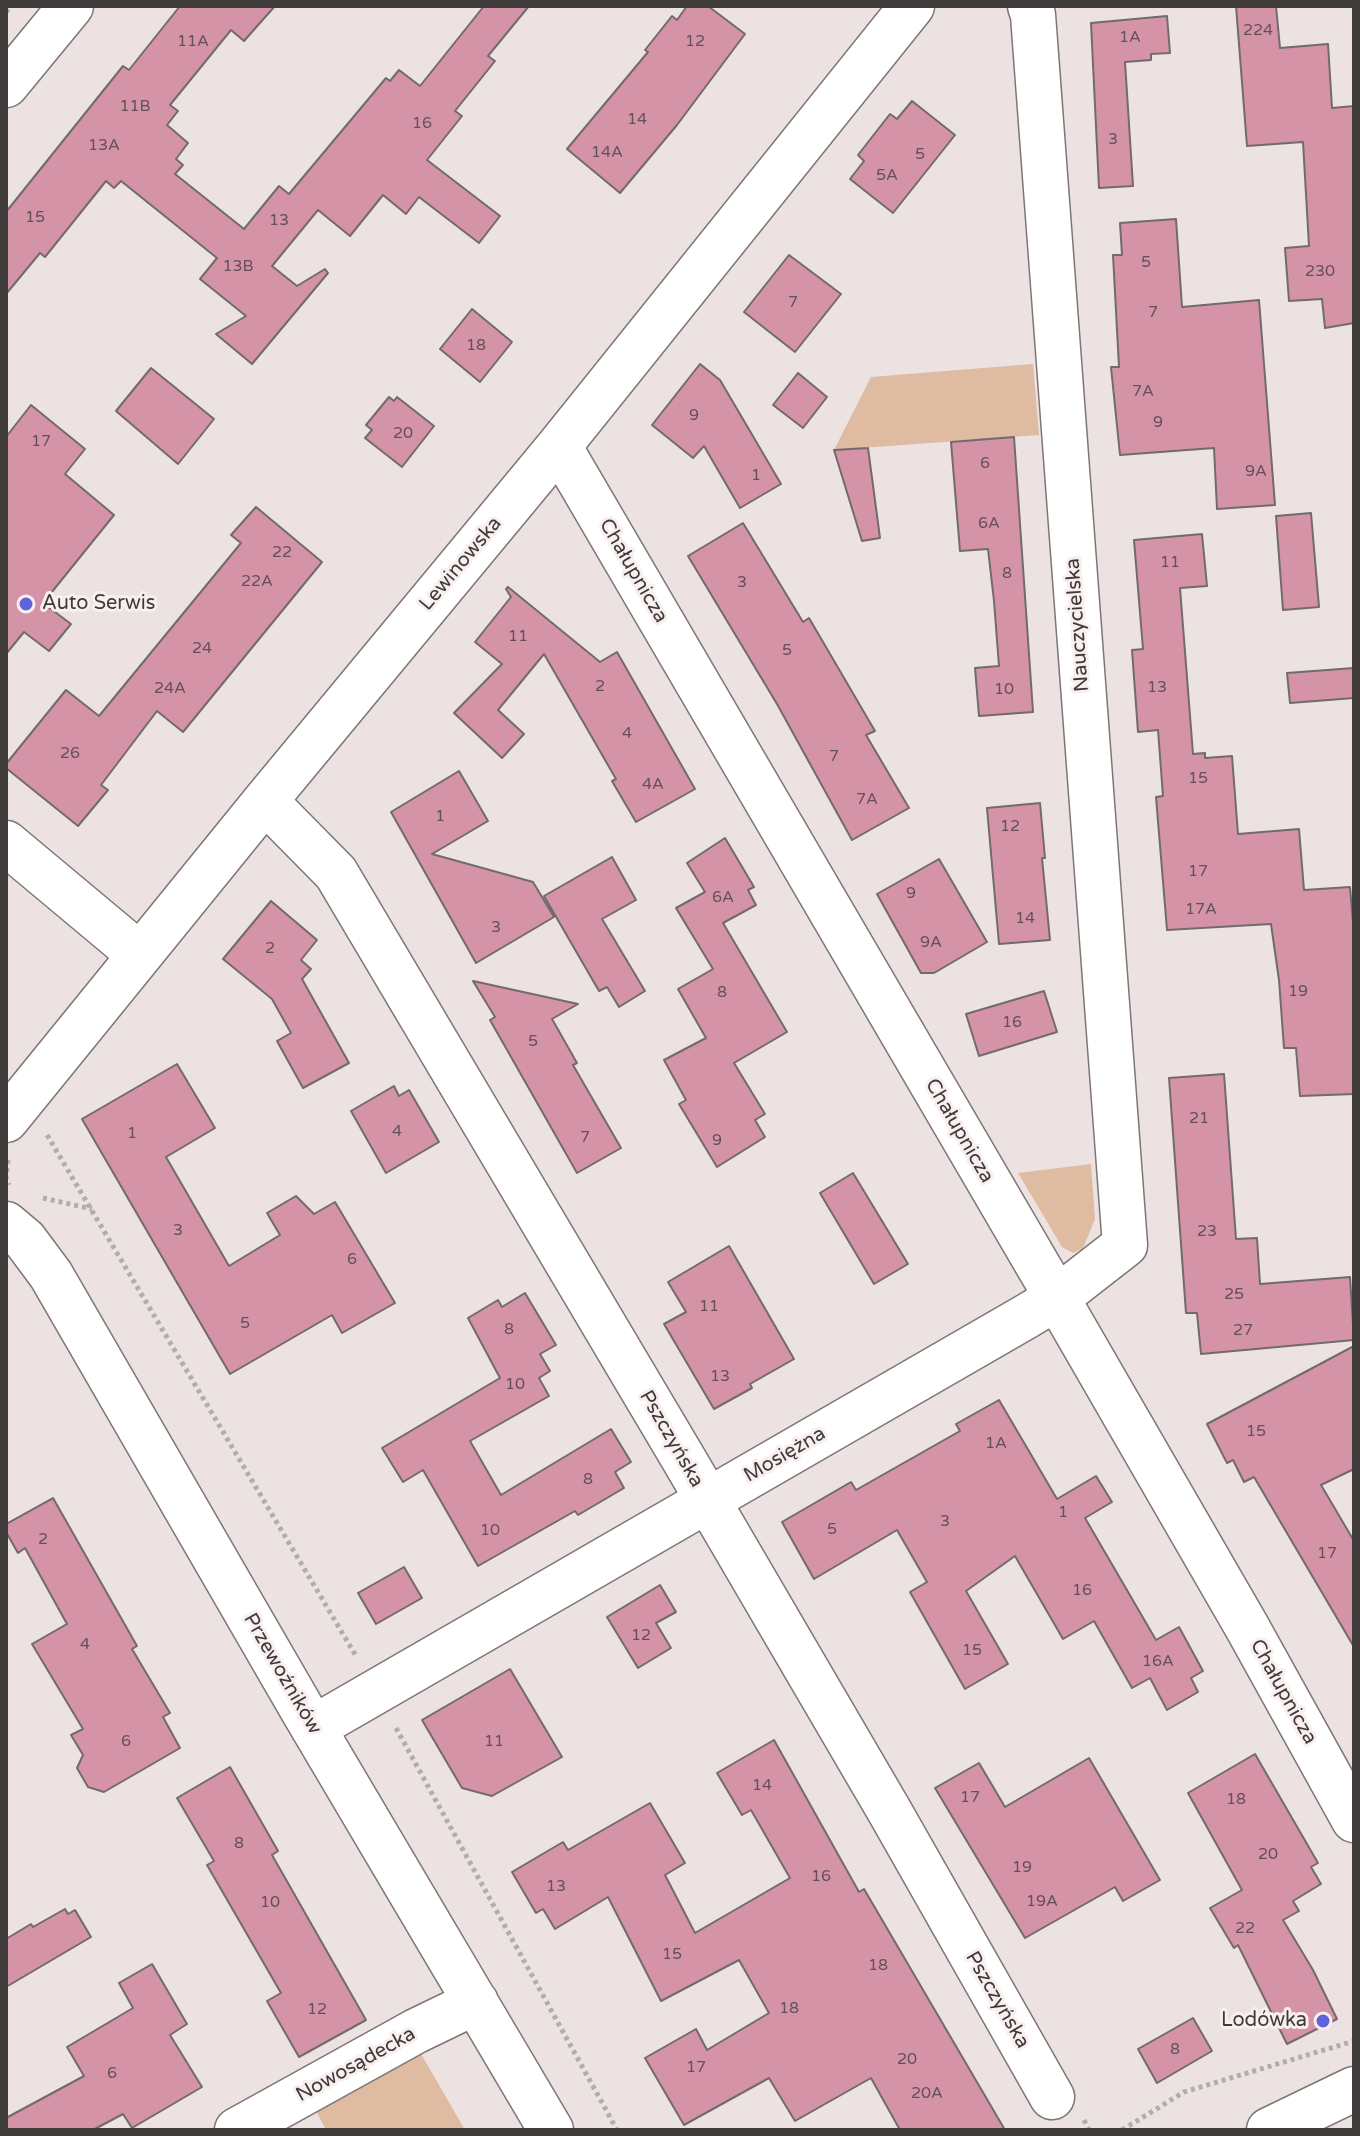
<!DOCTYPE html>
<html>
<head>
<meta charset="utf-8">
<style>
  body { margin:0 }
  #map { position:relative; width:1360px; height:2136px; overflow:hidden; background:#ece2e1; font-family:"Varela Round",sans-serif }
  canvas { display:block }
  .frame { position:absolute; inset:0; border:8px solid #3f3b3b; pointer-events:none }
</style>
</head>
<body>
<div id="map">
<canvas width="1360" height="2136"></canvas>
<div class="frame"></div>
</div>
<script>
const ctx = document.querySelector('canvas').getContext('2d');
ctx.lineJoin = 'round';
function fillPath(path, color) { ctx.fillStyle = color; ctx.fill(path, 'evenodd'); }
const toPath = rows => new Path2D(rows.map(r => 'M' + r).join(''));
function trace(path, color, width, dash) { ctx.strokeStyle = color; ctx.lineWidth = width; ctx.lineCap = dash ? 'butt' : 'round'; ctx.setLineDash(dash || []); ctx.stroke(path); }
function label(font, color, halo, rows, align = 'center') {
  ctx.font = font + ' "Varela Round",sans-serif'; ctx.lineWidth = 6; ctx.setLineDash([]); ctx.textBaseline = 'middle'; ctx.strokeStyle = halo; ctx.fillStyle = color; for (const [text, x, y, turn = 0] of rows) {
    ctx.save(); ctx.translate(x, y); ctx.rotate((+turn || 0) * Math.PI / 180); ctx.textAlign = isNaN(turn) ? turn : align; if (halo) ctx.strokeText(text, 0, 0); ctx.fillText(text, 0, 0); ctx.restore();
  }
}
fillPath(toPath([
  [1033,364,1039,435,834,450,871,377],
  [1091,1164,1095,1219,1083,1248,1073,1253,1062,1247,1018,1173],
  [417,2047,465,2130,326,2130,312,2103]
]), '#debba1');
const building = toPath([
  [180,6,275,6,244,41,231,30,170,105,178,111,167,125,188,143,176,159,183,165,175,174,244,229,279,186,289,194,386,78,390,81,399,70,420,86,484,6,529,6,488,56,495,61,455,111,462,116,427,160,500,216,479,243,419,197,406,214,383,195,350,236,318,210,272,266,297,286,325,269,328,273,252,364,216,334,246,316,200,279,217,258,121,181,114,188,106,181,45,257,40,253,6,294,6,212,123,66,129,70,180,6],
  [687,6,708,6,745,34,677,125,620,193,567,149,648,52,645,50,672,16,677,20,687,6],
  [1236,6,1276,6,1280,48,1328,44,1332,108,1354,106,1354,323,1325,328,1322,299,1289,301,1285,248,1309,246,1303,142,1247,146,1236,6],
  [1167,16,1170,53,1151,54,1151,60,1125,62,1133,186,1099,188,1091,23,1167,16],
  [912,101,955,135,893,213,850,179,864,161,858,155,890,114,897,119,912,101],
  [1176,219,1182,307,1259,300,1275,505,1217,509,1214,448,1120,455,1111,367,1119,367,1113,255,1122,255,1120,223,1176,219],
  [789,255,841,294,795,352,744,312,789,255],
  [472,309,512,342,480,382,440,349,472,309],
  [700,364,720,380,781,484,740,508,704,446,693,458,652,425,700,364],
  [151,368,214,419,178,464,116,411,151,368],
  [798,373,827,397,803,428,773,405,798,373],
  [389,397,394,401,397,397,434,426,402,467,365,438,372,430,366,425,389,397],
  [31,405,85,449,65,474,114,515,43,603,71,624,49,651,24,632,6,654,6,437,31,405],
  [1014,437,1033,712,979,716,975,668,999,666,994,601,988,549,960,551,951,442,1014,437],
  [868,448,880,538,862,541,834,450,868,448],
  [256,507,322,562,183,732,157,711,101,785,108,790,78,826,6,768,6,764,66,690,99,716,241,543,231,535,256,507],
  [1311,513,1319,607,1283,610,1276,516,1311,513],
  [743,523,803,622,809,618,875,731,866,735,909,808,852,840,777,704,688,556,743,523],
  [1202,534,1207,586,1180,588,1193,754,1205,753,1205,758,1232,756,1238,834,1299,829,1304,890,1350,887,1354,934,1354,1094,1300,1096,1296,1048,1284,1048,1279,980,1271,924,1167,930,1156,797,1163,796,1158,730,1138,732,1132,650,1143,649,1134,540,1202,534],
  [508,587,600,662,617,652,695,789,636,822,612,781,616,779,544,654,498,710,524,734,502,758,454,713,502,664,475,642,511,597,506,589,508,587],
  [1354,668,1354,698,1290,703,1287,673,1354,668],
  [459,771,488,821,432,854,533,882,554,917,476,963,391,812,459,771],
  [1040,803,1045,858,1042,858,1050,940,999,944,987,808,1040,803],
  [725,838,754,887,748,890,756,905,723,923,787,1032,734,1063,765,1114,755,1120,765,1137,717,1167,679,1104,686,1100,664,1060,706,1038,678,989,713,969,676,908,705,892,687,863,725,838],
  [612,857,636,900,602,919,645,991,619,1007,607,987,599,991,544,896,612,857],
  [939,859,987,942,934,973,921,973,877,894,939,859],
  [271,901,317,940,301,960,311,969,302,979,349,1063,303,1088,277,1041,291,1033,272,999,223,959,271,901],
  [473,981,578,1004,552,1019,577,1063,573,1065,621,1148,577,1173,490,1020,495,1017,473,981],
  [1044,991,1057,1032,979,1056,966,1014,1044,991],
  [177,1064,215,1128,166,1157,229,1266,280,1235,267,1213,296,1196,314,1214,335,1202,395,1303,342,1333,332,1315,230,1374,82,1119,177,1064],
  [1224,1074,1236,1239,1257,1238,1260,1284,1350,1277,1354,1340,1201,1354,1197,1313,1186,1313,1169,1078,1224,1074],
  [394,1086,399,1096,409,1090,439,1142,386,1173,351,1111,394,1086],
  [853,1173,908,1264,874,1284,820,1193,853,1173],
  [729,1246,794,1359,750,1384,752,1388,714,1409,664,1324,686,1312,668,1282,729,1246],
  [525,1293,556,1345,540,1354,550,1371,539,1378,549,1396,470,1441,501,1495,611,1429,631,1462,615,1472,624,1488,578,1515,575,1511,478,1566,423,1470,403,1482,382,1448,500,1378,468,1318,498,1300,502,1307,525,1293],
  [1354,1346,1354,1469,1321,1485,1354,1541,1354,1647,1254,1477,1244,1482,1233,1460,1227,1463,1207,1424,1354,1346],
  [999,1400,1057,1499,1096,1476,1112,1502,1085,1518,1156,1640,1179,1627,1203,1671,1191,1678,1198,1692,1167,1710,1150,1678,1132,1688,1094,1621,1063,1639,1015,1556,966,1591,1008,1664,965,1689,910,1592,927,1582,897,1530,814,1579,782,1522,851,1482,856,1490,960,1431,956,1424,999,1400],
  [53,1498,137,1646,132,1649,170,1713,163,1717,180,1748,104,1792,88,1787,77,1768,83,1755,71,1735,83,1729,32,1644,67,1624,25,1548,18,1553,6,1532,6,1524,53,1498],
  [404,1567,422,1598,376,1624,358,1593,404,1567],
  [660,1585,676,1612,656,1623,671,1648,638,1668,607,1617,660,1585],
  [510,1669,562,1757,492,1796,462,1788,422,1720,510,1669],
  [774,1740,859,1892,864,1889,1005,2130,900,2130,871,2078,795,2121,769,2078,684,2125,645,2058,696,2029,707,2050,769,2013,739,1960,661,2001,608,1897,555,1929,543,1909,536,1913,512,1872,563,1842,568,1850,650,1803,685,1863,665,1875,695,1933,790,1878,751,1810,742,1815,717,1773,774,1740],
  [1255,1754,1318,1863,1311,1867,1321,1884,1293,1901,1299,1911,1283,1920,1313,1970,1337,2019,1287,2044,1238,1945,1234,1948,1210,1908,1242,1890,1188,1793,1255,1754],
  [1089,1758,1160,1880,1123,1901,1115,1887,1025,1938,935,1788,979,1763,1005,1807,1089,1758],
  [230,1767,278,1851,272,1855,366,2020,299,2057,267,2001,281,1993,207,1865,214,1861,177,1798,230,1767],
  [65,1909,68,1914,75,1910,91,1937,6,1987,6,1939,31,1924,33,1927,65,1909],
  [152,1964,187,2024,170,2035,202,2087,132,2128,123,2114,93,2130,6,2130,6,2118,84,2076,67,2047,133,2008,119,1983,152,1964],
  [1193,2018,1212,2051,1157,2083,1138,2049,1193,2018]
]);
fillPath(building, '#d593a8');
trace(building, '#726a6c', 2);
const minor = toPath([
  [6,85,71,6],
  [559,446,1057,1298,1247,1627,1354,1820],
  [265,801,336,873,686,1463,890,1812,1052,2097],
  [6,843,140,955],
  [6,1120,265,801,559,446,912,6],
  [6,1224,25,1240,51,1275,302,1709,551,2130],
  [313,1728,1027,1316,1057,1298,1125,1245,1033,15,1030,6],
  [237,2130,416,2031,476,2002]
]);
const secondary = toPath([
  [1269,2130,1354,2089]
]);
trace(minor, '#7e7575', 47);
trace(secondary, '#7e7575', 47);
trace(toPath([
  [6,12,11,6],
  [47,1135,356,1656],
  [8,1160,6,1178,9,1185],
  [43,1198,92,1209],
  [396,1728,617,2130],
  [1084,2120,1089,2130],
  [1122,2130,1184,2092,1354,2041]
]), '#b4acac', 5, [4, 4]);
trace(minor, '#fff', 44);
trace(secondary, '#fff', 44);
for (const [x, y, r, color] of [
  [26,604,8,"#6064dc"],
  [1323,2021,8,"#6064dc"]
]) { const dot = new Path2D(); dot.arc(x, y, r, 0, 2 * Math.PI); ctx.fillStyle = color; ctx.fill(dot); trace(dot, '#f9efef', 3); }
label('16px', '#645156', null, [
  ["224",1258,31],
  ["1A",1130,38],
  ["11A",193,42],
  ["12",695,42],
  ["11B",135,107],
  ["14",637,120],
  ["16",422,124],
  ["3",1113,140],
  ["13A",104,146],
  ["14A",607,153],
  ["5",920,155],
  ["5A",887,176],
  ["15",35,218],
  ["13",279,221],
  ["5",1146,263],
  ["13B",238,267],
  ["230",1320,272],
  ["7",793,303],
  ["7",1153,313],
  ["18",476,346],
  ["7A",1143,392],
  ["9",694,416],
  ["9",1158,423],
  ["20",403,434],
  ["17",41,442],
  ["6",985,464],
  ["9A",1256,472],
  ["1",756,476],
  ["6A",989,524],
  ["22",282,553],
  ["11",1170,563],
  ["8",1007,574],
  ["22A",257,582],
  ["3",742,583],
  ["11",518,637],
  ["24",202,649],
  ["5",787,651],
  ["2",600,687],
  ["13",1157,688],
  ["24A",170,689],
  ["10",1004,690],
  ["4",627,734],
  ["26",70,754],
  ["7",834,757],
  ["15",1198,779],
  ["4A",653,785],
  ["7A",867,800],
  ["1",440,817],
  ["12",1010,827],
  ["17",1198,872],
  ["9",911,894],
  ["6A",723,898],
  ["17A",1201,910],
  ["14",1025,919],
  ["3",496,928],
  ["9A",931,943],
  ["2",270,949],
  ["19",1298,992],
  ["8",722,993],
  ["16",1012,1023],
  ["5",533,1042],
  ["21",1199,1119],
  ["4",397,1132],
  ["1",132,1134],
  ["7",585,1138],
  ["9",717,1141],
  ["3",178,1231],
  ["23",1207,1232],
  ["6",352,1260],
  ["25",1234,1295],
  ["11",709,1307],
  ["5",245,1324],
  ["8",509,1330],
  ["27",1243,1331],
  ["13",720,1377],
  ["10",515,1385],
  ["15",1256,1432],
  ["1A",996,1444],
  ["8",588,1480],
  ["1",1063,1513],
  ["3",945,1522],
  ["5",832,1530],
  ["10",490,1531],
  ["2",43,1540],
  ["17",1327,1554],
  ["16",1082,1591],
  ["12",641,1636],
  ["4",85,1645],
  ["15",972,1651],
  ["16A",1158,1662],
  ["6",126,1742],
  ["11",494,1742],
  ["14",762,1786],
  ["17",970,1798],
  ["18",1236,1800],
  ["8",239,1844],
  ["20",1268,1855],
  ["19",1022,1868],
  ["16",821,1877],
  ["13",556,1887],
  ["19A",1042,1902],
  ["10",270,1903],
  ["22",1245,1929],
  ["15",672,1955],
  ["18",878,1966],
  ["18",789,2009],
  ["12",317,2010],
  ["8",1175,2050],
  ["20",907,2060],
  ["17",696,2068],
  ["6",112,2074],
  ["20A",927,2094]
]);
label('20px', '#3f3b3b', '#f9efef', [
  ["Lewinowska",461,564,-50],
  ["Chałupnicza",633,571,60],
  ["Nauczycielska",1078,625,-94],
  ["Chałupnicza",959,1131,60],
  ["Pszczyńska",671,1439,60],
  ["Mosiężna",785,1455,-30],
  ["Przewoźników",282,1674,60],
  ["Chałupnicza",1283,1692,61],
  ["Pszczyńska",997,2000,60],
  ["Nowosądecka",356,2065,-29]
]);
label('20px', '#3f3b3b', '#f9efef', [
  ["Auto Serwis",42,604],
  ["Lodówka",1307,2021,"right"]
], 'left');
</script>
</body>
</html>
